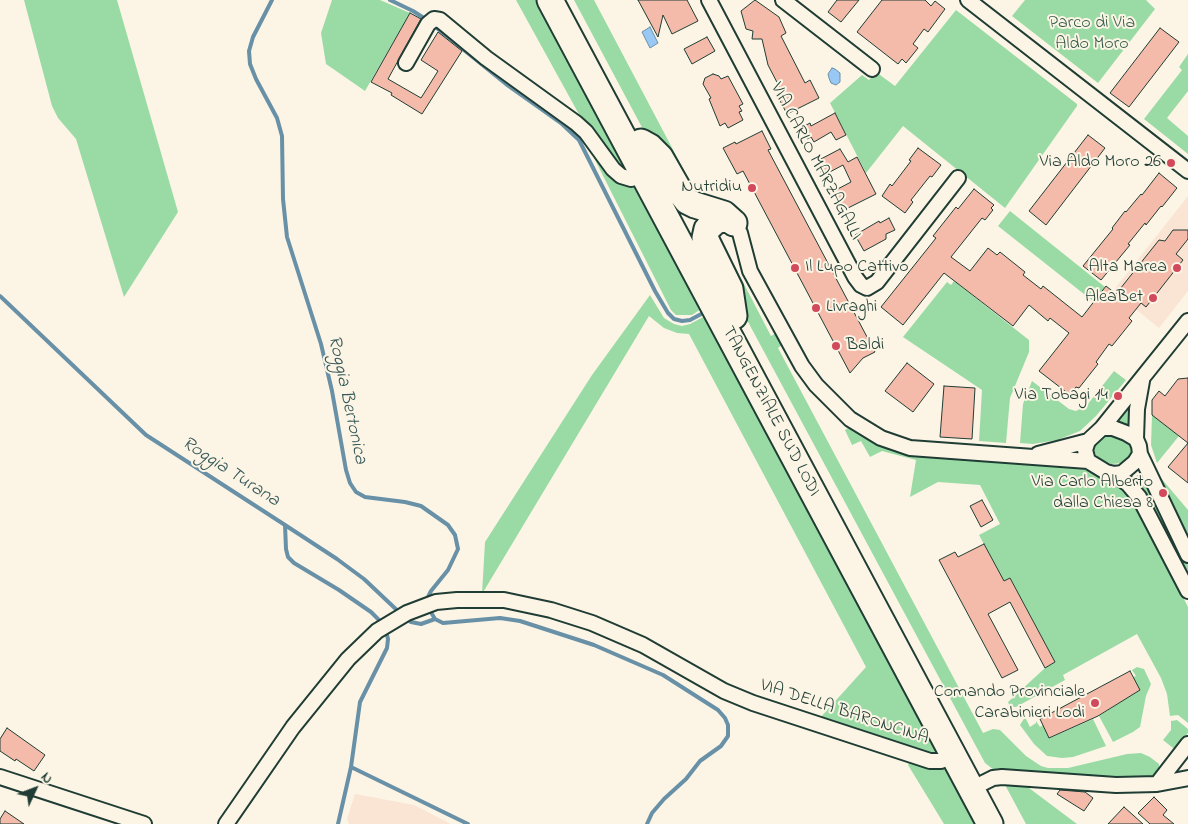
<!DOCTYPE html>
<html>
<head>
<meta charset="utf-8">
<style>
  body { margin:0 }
  #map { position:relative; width:1188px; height:824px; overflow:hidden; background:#fcf5e5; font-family:"Indie Flower",sans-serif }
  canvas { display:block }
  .north { position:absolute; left:10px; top:764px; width:50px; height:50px; -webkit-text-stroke:4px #fcf5e5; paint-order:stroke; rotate:47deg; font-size:14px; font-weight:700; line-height:20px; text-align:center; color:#1f3d34 }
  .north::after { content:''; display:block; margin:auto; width:18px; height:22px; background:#1f3d34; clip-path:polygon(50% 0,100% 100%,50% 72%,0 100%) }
</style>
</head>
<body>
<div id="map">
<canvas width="1188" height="824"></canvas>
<div class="north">N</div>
</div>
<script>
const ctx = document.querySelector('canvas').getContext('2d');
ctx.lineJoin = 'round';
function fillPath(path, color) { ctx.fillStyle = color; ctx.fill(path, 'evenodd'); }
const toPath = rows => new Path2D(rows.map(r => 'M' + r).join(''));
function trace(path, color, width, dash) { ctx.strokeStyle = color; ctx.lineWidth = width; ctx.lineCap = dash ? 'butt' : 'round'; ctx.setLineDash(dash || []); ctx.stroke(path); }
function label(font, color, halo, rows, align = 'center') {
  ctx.font = font + ' "Indie Flower",sans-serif'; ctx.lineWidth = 4; ctx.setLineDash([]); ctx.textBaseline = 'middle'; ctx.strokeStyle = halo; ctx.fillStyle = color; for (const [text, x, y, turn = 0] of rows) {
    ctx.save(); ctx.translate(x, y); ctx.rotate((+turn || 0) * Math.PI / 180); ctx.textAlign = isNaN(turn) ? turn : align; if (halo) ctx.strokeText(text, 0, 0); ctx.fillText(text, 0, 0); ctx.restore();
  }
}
fillPath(toPath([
  [1188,196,1188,291,1159,328,1113,291],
  [355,794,414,805,451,824,349,824,347,819]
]), '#fae4d3');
fillPath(toPath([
  [24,0,117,0,178,212,124,297,76,139,58,118,52,106],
  [332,0,380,0,410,13,365,91,326,64,321,33],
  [516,0,541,0,704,307,692,315,676,315,671,310,592,154,579,133,581,118],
  [574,0,594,0,697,195,645,133],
  [1025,0,1146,0,1155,9,1098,83,1012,16],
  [956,10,1077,104,1077,106,1005,208,903,126,866,173,830,103,862,75,869,80,876,72,895,86],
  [1188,54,1188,91,1167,118,1188,136,1188,154,1144,119,1182,70,1179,67],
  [1010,211,1105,287,1094,302,998,226],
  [730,229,719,236,771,336,780,331,786,342,778,348,983,733,993,729,1000,730,1026,756,1041,766,1048,768,1068,768,1127,754,1141,753,1150,757,1159,764,1159,768,1154,776,1140,780,1004,771,994,770,985,763,747,320,711,234],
  [954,281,1029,340,1029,352,1010,398,1006,443,979,441,982,390,903,337,947,282,951,285],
  [650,295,664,318,674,324,682,326,690,324,707,315,940,751,936,755,931,757,820,718,866,667,689,334,677,333,664,328,649,316,482,594,485,542,592,375],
  [1114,371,1126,380,1096,416,1080,431,1057,440,1033,444,1020,443,1023,404,1032,381,1069,409,1076,411,1087,405],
  [1129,406,1132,406,1129,427,1117,421],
  [1152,415,1179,436,1157,463,1151,445],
  [848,428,880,446,906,455,1072,465,1083,468,1118,484,1124,488,1134,501,1188,607,1188,723,1178,715,1170,716,1167,694,1161,678,1137,634,1063,675,1065,680,1016,707,1010,707,1008,702,1045,668,1055,662,1010,578,1000,583,1002,578,979,535,1000,524,980,485,938,482,910,497,916,460,882,451,870,457,861,441,852,445,845,430],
  [1103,436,1116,436,1122,438,1131,444,1133,455,1127,462,1123,463,1111,464,1099,459,1092,449,1093,443],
  [1155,471,1188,510,1188,537],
  [1140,473,1188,565,1188,575,1148,495,1134,478],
  [1137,667,1144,669,1151,684,1146,696,1140,727,1133,732,1113,742,1099,716,1139,690,1133,677,1136,676,1132,670],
  [1025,717,1030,727,1036,723,1036,721,1040,727,1043,725,1050,738,1093,719,1106,746,1073,757,1062,758,1047,756,1034,744,1020,725],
  [1177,720,1188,729,1188,733,1177,746,1173,748,1163,740,1171,730,1171,721],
  [910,759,949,769,980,824,944,824,908,765],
  [1004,783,1025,785,1077,824,1026,824]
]), '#9adba5');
const water = toPath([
  [650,27,658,43,650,48,642,32,650,27],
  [832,68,835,69,840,73,840,82,836,85,831,83,829,78,828,74,832,68]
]);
fillPath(water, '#99c8f4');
trace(water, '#6890a7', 1);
trace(toPath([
  [272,0,253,37,249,51,250,64,256,79,277,118,282,136,283,199,287,237,321,344,332,391,346,470,350,483,356,492,365,497,405,502,421,506,448,525,455,535,458,549,448,570,431,591,428,597,429,601],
  [390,0,413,11,427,20],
  [433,25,506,84,561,123,579,140,655,291,668,313,674,319,682,321,690,320,705,312],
  [0,296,146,435,285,525,286,549,288,557,294,563,339,590,371,612,378,619,386,631,388,639,387,648,360,702,351,767,468,824],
  [285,525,337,559,364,579,400,613],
  [430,608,432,614,435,619,443,623,500,618,520,621,594,645,663,675,718,710,725,718,728,725,728,736,721,746,700,761,686,779,664,799,652,813,647,824],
  [405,618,411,622,421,624,435,619],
  [338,824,351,767]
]), '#6890a7', 4);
const building = toPath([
  [638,0,687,0,698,21,672,34,663,15,658,37,638,0],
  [755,0,779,17,786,33,781,36,805,83,810,80,819,98,787,114,777,95,782,92,768,65,762,39,752,39,753,31,746,29,741,11,755,0],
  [837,0,859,0,841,22,828,12,837,0],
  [882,0,925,0,931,6,935,1,945,9,928,32,924,29,913,44,918,48,906,63,902,59,898,64,857,32,882,0],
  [410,13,421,19,388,79,421,98,438,71,421,60,438,32,462,51,422,114,391,95,392,93,371,82,410,13],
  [1160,28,1179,42,1129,107,1110,93,1160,28],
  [707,37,715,51,692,64,684,49,707,37],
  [713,74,719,76,721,79,728,76,743,104,739,106,742,111,739,112,743,120,728,128,725,123,720,126,709,99,711,98,703,84,705,78,713,74],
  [835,113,846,135,836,140,831,132,814,142,811,137,807,139,801,128,810,123,811,126,835,113],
  [762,131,771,149,768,150,875,352,863,358,850,373,743,171,737,174,723,148,735,142,736,144,762,131],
  [1088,135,1105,148,1046,225,1029,211,1088,135],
  [918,148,941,165,932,177,930,176,911,200,913,202,905,213,882,196,890,184,892,186,911,161,909,160,918,148],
  [840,149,848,162,857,157,876,194,842,211,832,192,851,182,843,165,826,174,825,172,822,174,817,164,820,163,819,160,840,149],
  [1159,173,1177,188,1162,207,1161,206,1146,225,1145,223,1128,244,1130,245,1101,280,1083,266,1113,229,1112,228,1125,211,1126,212,1141,194,1142,195,1159,173],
  [974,189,994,205,991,208,993,210,985,220,982,218,951,257,970,271,988,248,997,255,1000,252,1025,272,1023,275,1041,289,1043,286,1082,317,1106,286,1116,294,1159,240,1165,241,1173,230,1188,230,1188,239,1176,254,1183,260,1146,307,1141,303,1129,318,1132,321,1112,346,1109,344,1096,362,1098,364,1079,388,1076,387,1070,395,1039,371,1069,333,1050,318,1048,321,1029,305,1013,326,944,273,903,325,881,307,936,238,933,236,956,207,958,209,974,189],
  [889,218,895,230,886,234,886,239,864,251,855,235,879,221,880,223,889,218],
  [907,363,934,384,913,412,885,391,907,363],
  [1188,378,1188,483,1168,467,1188,443,1152,415,1152,400,1159,391,1165,396,1178,379,1188,378],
  [944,386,975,388,972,439,940,437,944,386],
  [982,500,993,520,981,527,970,506,982,500],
  [984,544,1004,581,1010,578,1055,662,1045,668,1010,602,988,614,1018,670,1002,678,939,560,955,552,958,557,984,544],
  [1130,671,1140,690,1098,716,1049,738,1040,719,1130,671],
  [7,728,45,755,34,771,16,759,15,761,0,751,0,739,7,728],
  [1060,790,1085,792,1093,798,1084,811,1057,794,1060,790],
  [1154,797,1167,810,1163,815,1174,824,1150,824,1138,813,1154,797],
  [1124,807,1143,824,1108,824,1124,807],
  [5,811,24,824,0,824,0,819,5,811]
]);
fillPath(building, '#f4bbaa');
trace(building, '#1f3d34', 1);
const street = toPath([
  [709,0,855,277,861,285,867,288,877,282,958,178],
  [783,0,872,69],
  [968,0,1188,171],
  [406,63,428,24,434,19,440,20,486,58,576,123,586,132,613,169,621,176,631,179,643,175],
  [734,223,740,233,750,271,802,366,816,385,850,419,881,438,910,448,1088,461],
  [1102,428,1113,428,1126,433,1136,439,1139,446,1140,454,1135,462,1122,473,1114,474,1106,472,1088,461,1085,450,1088,441,1102,428,1188,321],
  [1136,439,1137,409,1142,381],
  [1038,454,1088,441],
  [1140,454,1188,555],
  [1114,474,1128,484,1139,497,1188,591],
  [0,777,144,824],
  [983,783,993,778,1002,777,1116,785,1157,784,1188,744],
  [1157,784,1188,778],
  [226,824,293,727,348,659,377,631,407,613,436,602,457,600,504,600,551,610,592,623,643,645,724,691,753,703,930,761,941,761,953,755]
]);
const highway = toPath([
  [550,0,990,824],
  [641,142,650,147,660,157,680,192,687,201,695,205,724,214,734,223],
  [734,316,730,289,705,238,707,229,717,220,728,219,734,223]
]);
trace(street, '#1f3d34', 18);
trace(highway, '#1f3d34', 29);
trace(street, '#fcf5e5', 14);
trace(highway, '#fcf5e5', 25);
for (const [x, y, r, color] of [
  [1171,163,5,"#d1495b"],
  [752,188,5,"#d1495b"],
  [795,268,5,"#d1495b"],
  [1177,268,5,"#d1495b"],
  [1153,298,5,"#d1495b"],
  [816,308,5,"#d1495b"],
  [836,346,5,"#d1495b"],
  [1118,396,5,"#d1495b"],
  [1163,493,5,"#d1495b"],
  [1095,703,5,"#d1495b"]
]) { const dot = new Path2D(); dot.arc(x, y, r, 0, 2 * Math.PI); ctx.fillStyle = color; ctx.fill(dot); trace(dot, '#fcf5e5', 2); }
label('18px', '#385d4b', '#fcf5e5', [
  ["Parco di Via",1092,24],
  ["Aldo Moro",1092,45]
]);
label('18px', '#1f3d34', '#fcf5e5', [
  ["VIA CARLO MARZAGALLI",815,162,62],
  ["TANGENZIALE SUD LODI",770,412,62],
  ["VIA DELLA BARONCINA",844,713,18]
]);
label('18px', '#1f3d34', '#fcf5e5', [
  ["Via Aldo Moro 26",1161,163],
  ["Nutridiu",742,188],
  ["Il Lupo Cattivo",805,268,"left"],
  ["Alta Marea",1167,268],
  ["AleaBet",1143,298],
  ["Livraghi",826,308,"left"],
  ["Baldi",846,346,"left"],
  ["Via Tobagi 14",1108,396],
  ["Via Carlo Alberto",1153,483],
  ["dalla Chiesa 8",1153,504],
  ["Comando Provinciale",1085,693],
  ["Carabinieri Lodi",1085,714]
], 'right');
label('italic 19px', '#37595a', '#fcf5e5', [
  ["Roggia Bertonica",346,400,78],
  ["Roggia Turana",230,473,33]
]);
</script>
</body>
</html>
